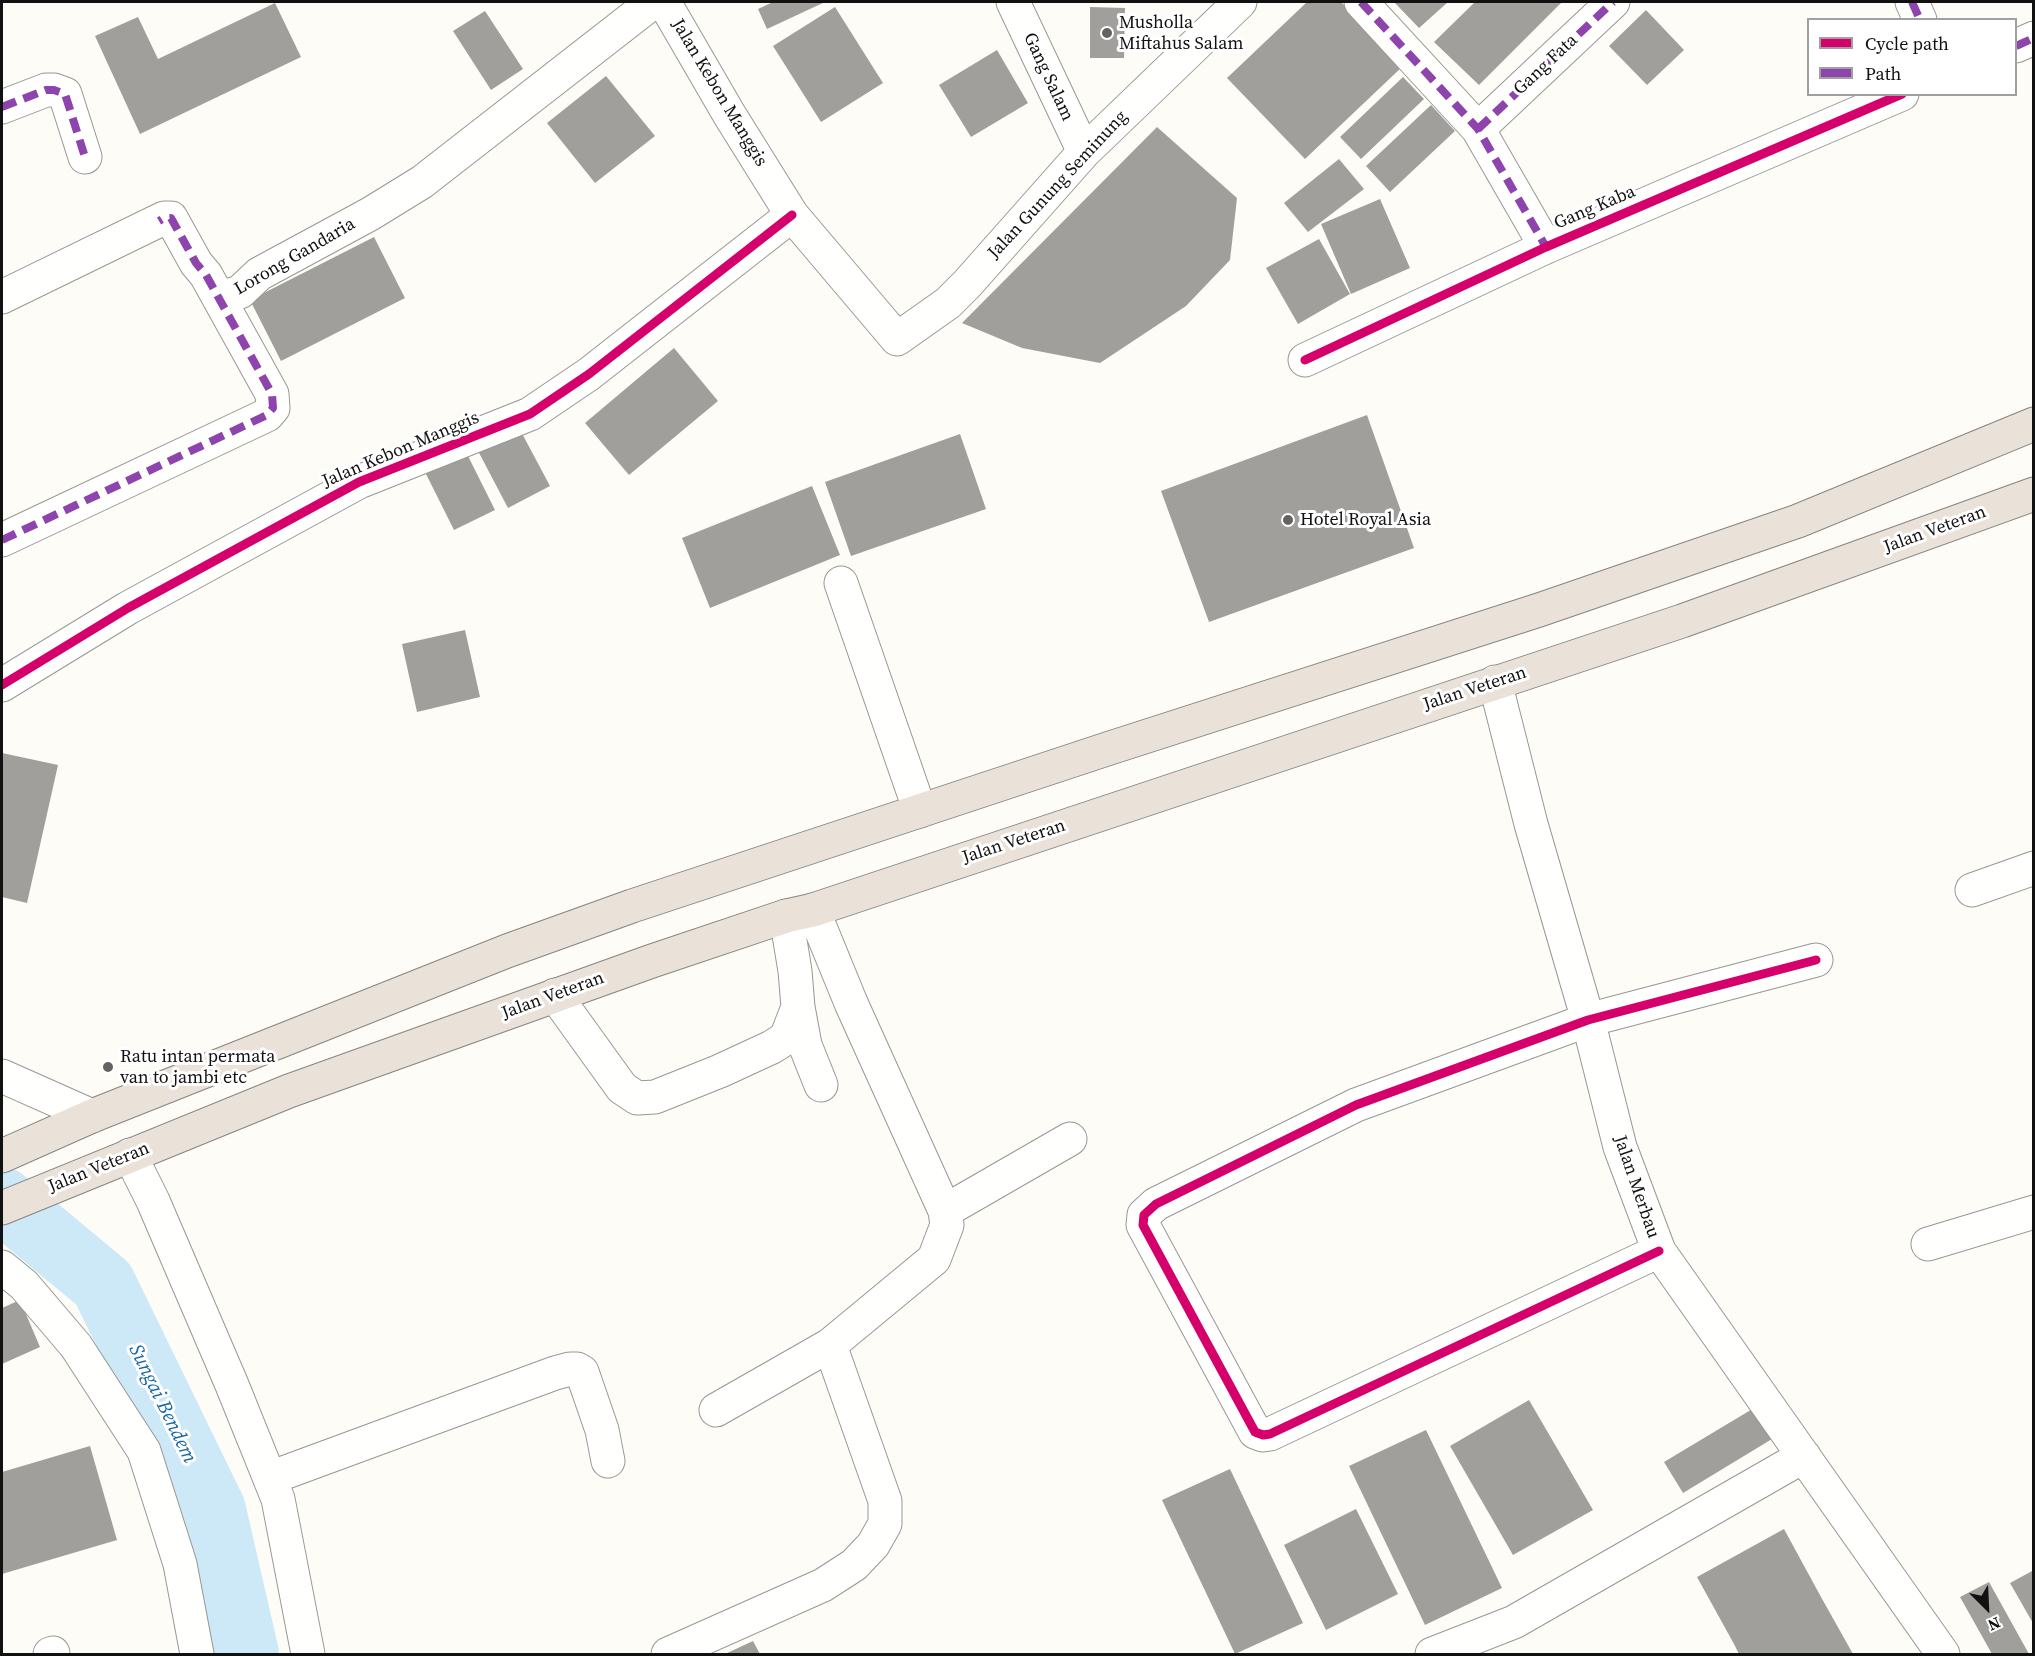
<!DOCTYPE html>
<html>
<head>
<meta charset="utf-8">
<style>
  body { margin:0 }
  #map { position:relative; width:2035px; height:1656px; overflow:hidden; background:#fdfcf7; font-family:"Source Serif 4",serif }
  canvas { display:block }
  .frame { position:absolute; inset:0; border:3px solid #111; pointer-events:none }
  .legend { position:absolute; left:1807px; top:18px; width:210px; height:78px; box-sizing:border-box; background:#fff; border:2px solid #a0a0a0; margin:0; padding:8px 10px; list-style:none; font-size:18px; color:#111 }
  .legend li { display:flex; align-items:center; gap:12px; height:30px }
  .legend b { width:30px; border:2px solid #a0a0a0 }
  .north { position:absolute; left:1957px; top:1578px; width:60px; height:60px; -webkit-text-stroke:4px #fff; paint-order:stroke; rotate:156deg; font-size:16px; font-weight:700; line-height:24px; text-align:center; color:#111 }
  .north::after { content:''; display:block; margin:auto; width:21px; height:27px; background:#111; clip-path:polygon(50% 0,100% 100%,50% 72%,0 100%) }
</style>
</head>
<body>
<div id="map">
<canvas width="2035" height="1656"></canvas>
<div class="frame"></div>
<ul class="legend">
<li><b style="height:8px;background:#d6006c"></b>Cycle path</li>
<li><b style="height:8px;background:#8e44ad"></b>Path</li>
</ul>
<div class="north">N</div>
</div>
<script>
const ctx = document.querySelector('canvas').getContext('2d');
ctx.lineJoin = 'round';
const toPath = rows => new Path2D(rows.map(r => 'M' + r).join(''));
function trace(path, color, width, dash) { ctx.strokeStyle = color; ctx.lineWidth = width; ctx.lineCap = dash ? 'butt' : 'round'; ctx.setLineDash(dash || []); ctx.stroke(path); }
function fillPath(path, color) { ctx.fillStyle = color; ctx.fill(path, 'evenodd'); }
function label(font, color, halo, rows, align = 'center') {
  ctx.font = font + ' "Source Serif 4",serif'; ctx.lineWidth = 6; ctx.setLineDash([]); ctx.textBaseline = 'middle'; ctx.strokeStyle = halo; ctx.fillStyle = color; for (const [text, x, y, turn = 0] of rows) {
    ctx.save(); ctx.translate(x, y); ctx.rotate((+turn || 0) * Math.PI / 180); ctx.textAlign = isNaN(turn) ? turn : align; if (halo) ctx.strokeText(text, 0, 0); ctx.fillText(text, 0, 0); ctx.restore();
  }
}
trace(toPath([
  [2,1200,103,1284,213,1510,246,1654]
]), '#cde8f7', 66);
fillPath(toPath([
  [773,2,825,2,767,29,758,9],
  [1307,2,1341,2,1403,66,1305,159,1227,78],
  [1394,2,1448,2,1419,28],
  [1475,2,1562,2,1479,85,1434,42],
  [275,3,301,57,140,134,95,36,138,17,158,59],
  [835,7,883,83,821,122,773,46],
  [1090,7,1125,8,1124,58,1090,58],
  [1646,10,1684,50,1647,85,1609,46],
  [485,11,523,69,491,90,453,31],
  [997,50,1028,103,971,137,939,85],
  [606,76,655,136,595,183,547,123],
  [1403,77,1424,99,1361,159,1340,137],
  [1431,105,1455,131,1390,192,1366,166],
  [1157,127,1237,198,1230,260,1186,306,1100,363,1022,348,962,323],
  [1339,159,1364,189,1308,232,1284,203],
  [1380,199,1410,268,1351,294,1321,224],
  [374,237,405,298,281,361,250,300],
  [1319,239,1350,294,1298,324,1266,268],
  [674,348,718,401,629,475,585,423],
  [1367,415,1414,548,1209,622,1161,491],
  [518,426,550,486,508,508,477,449],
  [960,434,986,509,851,556,825,482],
  [465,450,495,510,454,530,424,470],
  [812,486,840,555,710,608,682,538],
  [465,630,480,697,417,712,402,644],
  [2,753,58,765,27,903,2,897],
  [20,1300,40,1347,2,1364,2,1308],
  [1529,1400,1593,1510,1513,1555,1450,1446],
  [1754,1408,1772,1439,1683,1493,1664,1462],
  [1426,1430,1502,1588,1425,1625,1349,1466],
  [90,1446,117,1540,2,1574,2,1472],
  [1230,1469,1303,1623,1235,1654,1162,1500],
  [1356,1509,1398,1594,1326,1630,1284,1545],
  [1784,1529,1821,1597,1853,1654,1739,1654,1734,1644,1697,1577],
  [2034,1570,2034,1625,2010,1583],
  [1989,1582,2029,1654,1992,1654,1960,1597],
  [753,1641,760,1654,725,1654]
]), '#a19f9c');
const minor = toPath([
  [664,2,729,114,792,215,897,339,948,303,967,284,1084,152,1240,2],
  [1013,2,1084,152],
  [1361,2,1478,129,1546,247],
  [1912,2,1920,20],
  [2016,46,2034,38],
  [2,107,46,90,54,90,65,94,85,157],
  [1478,129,1613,2],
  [2,297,164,218,171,218,196,263,206,275,272,394,273,408,267,415,2,540],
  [219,298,240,292,259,274,370,214,422,182,653,2],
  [1305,360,1546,247,1902,94],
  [841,583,920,811],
  [1495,682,1531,824,1588,1020,1620,1147,1659,1251,1943,1654],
  [2,685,128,608,359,482,530,414,589,374,792,215],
  [1972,890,2034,868],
  [555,995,622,1088,637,1098,655,1097,720,1071,772,1047,786,1038,798,1007,795,971,786,916],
  [798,1007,805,1045,821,1085],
  [2,1076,92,1116],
  [130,1155,153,1201,232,1385,278,1499,308,1654],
  [945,1211,1070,1139],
  [1928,1244,2034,1212],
  [1659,1251,1270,1434,1263,1435,1255,1432,1143,1225,1144,1215,1156,1204,1356,1105,1588,1020,1816,960],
  [2,1267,24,1285,76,1346,144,1451,180,1564,197,1654],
  [716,1410,830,1345,934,1259,947,1225,945,1211,851,1003,813,910],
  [270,1478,555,1373,570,1369,577,1369,582,1372,602,1430,608,1461],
  [50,1654,53,1653],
  [668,1654,823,1585,854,1565,873,1545,885,1524,885,1501,830,1345],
  [1432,1654,1514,1622,1804,1456]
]);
const highway = toPath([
  [2,1156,92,1116,507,951,632,906,1110,748,1539,610,1798,521,2034,424],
  [2,1208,289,1091,652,961,786,916,813,910,1682,621,2034,494]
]);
trace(minor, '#979795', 35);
trace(highway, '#858482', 35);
trace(minor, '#fffffe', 33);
trace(highway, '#eae1d8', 33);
trace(toPath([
  [1361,2,1478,129,1546,247],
  [1912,2,1920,20],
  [2016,46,2034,38],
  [2,107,46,90,54,90,65,94,85,157],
  [1478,129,1613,2],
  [2,540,267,415,273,408,272,394,206,275,196,263,171,218,164,218,159,221]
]), '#8e44ad', 8, [15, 8]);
trace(toPath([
  [1305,360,1546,247,1902,94],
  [2,685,128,608,359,482,530,414,589,374,792,215],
  [1659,1251,1270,1434,1263,1435,1255,1432,1143,1225,1144,1215,1156,1204,1356,1105,1588,1020,1816,960]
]), '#d6006c', 9);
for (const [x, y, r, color] of [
  [1107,33,6,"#646362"],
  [1288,520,6,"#646362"],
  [108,1067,6,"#646362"]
]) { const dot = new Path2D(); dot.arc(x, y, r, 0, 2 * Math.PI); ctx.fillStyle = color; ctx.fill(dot); trace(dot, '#fff', 2); }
label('18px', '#111', '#fff', [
  ["Musholla",1119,23],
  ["Miftahus Salam",1119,44],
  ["Hotel Royal Asia",1300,520],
  ["Ratu intan permata",120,1057],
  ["van to jambi etc",120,1078]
], 'left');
label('18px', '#111', '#fff', [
  ["Gang Fata",1546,65,-43],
  ["Gang Salam",1048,77,65],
  ["Jalan Kebon Manggis",719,93,59],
  ["Jalan Gunung Seminung",1058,185,-47],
  ["Gang Kaba",1595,208,-23],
  ["Lorong Gandaria",295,257,-30],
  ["Jalan Kebon Manggis",401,450,-23],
  ["Jalan Veteran",1935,530,-20],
  ["Jalan Veteran",1475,689,-18],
  ["Jalan Veteran",1014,842,-18],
  ["Jalan Veteran",553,996,-20],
  ["Jalan Veteran",99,1168,-22],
  ["Jalan Merbau",1636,1187,71]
]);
label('italic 20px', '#1768a6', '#fff', [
  ["Sungai Bendem",162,1404,64]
]);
</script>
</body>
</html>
